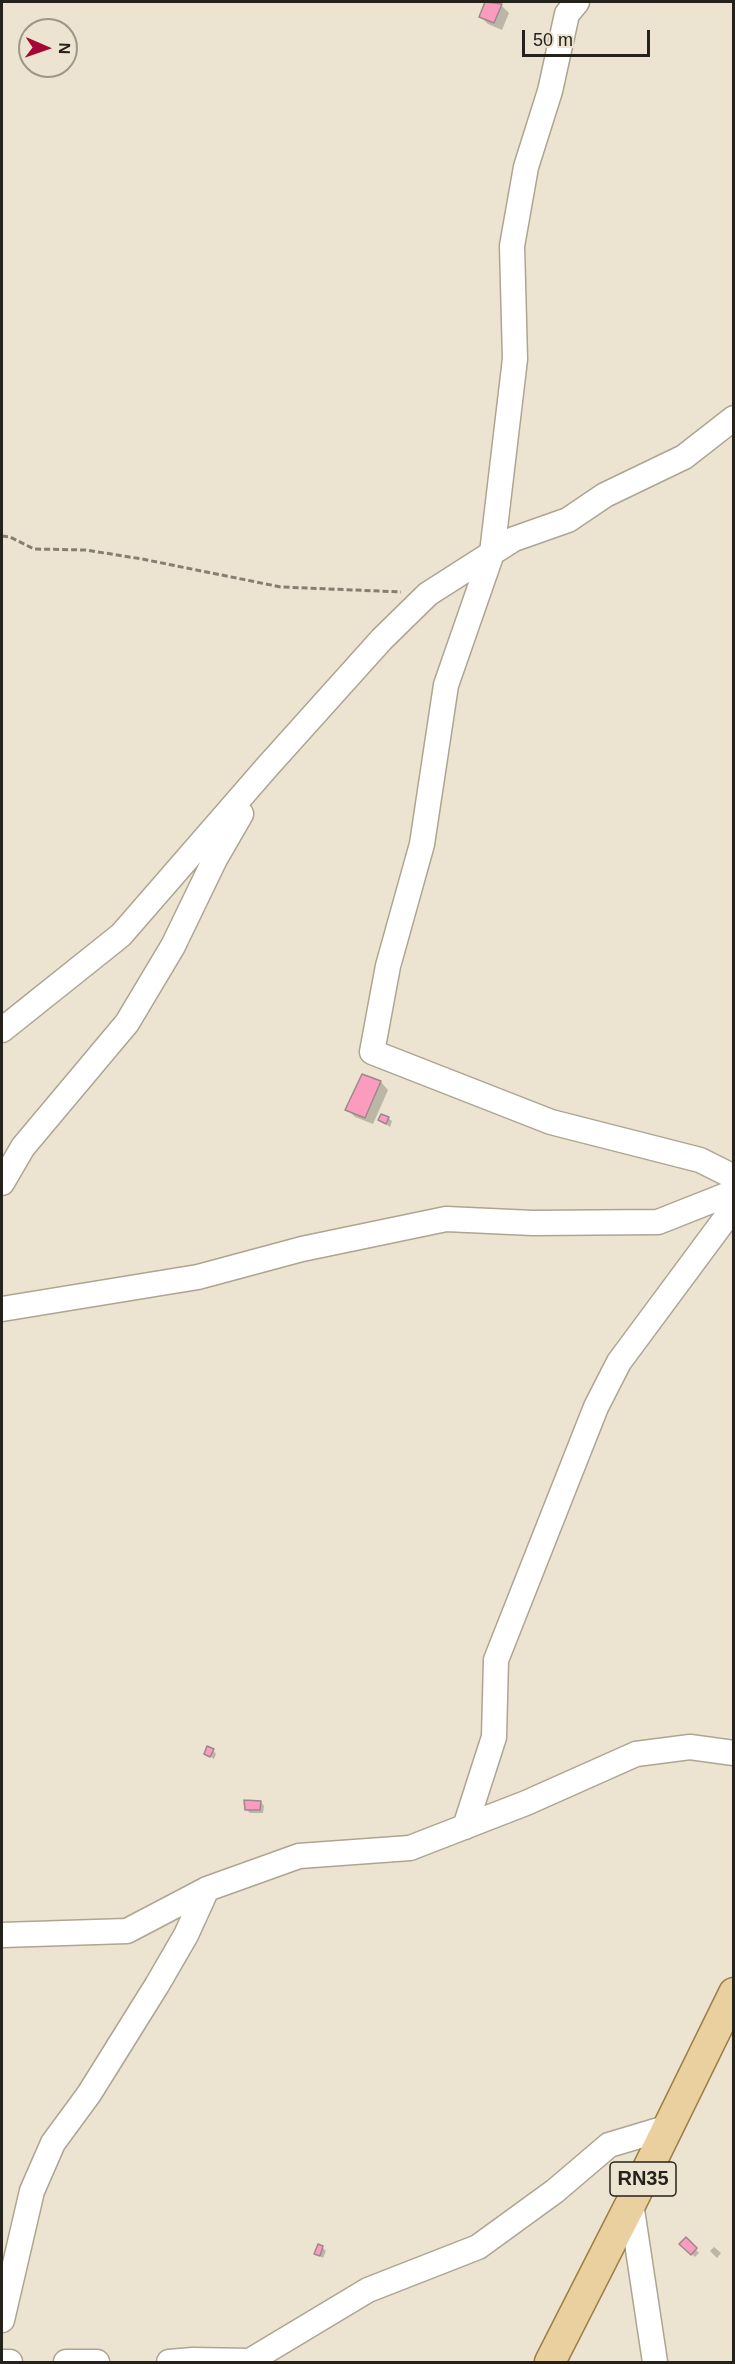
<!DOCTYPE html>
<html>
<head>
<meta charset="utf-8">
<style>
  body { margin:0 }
  #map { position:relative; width:735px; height:2364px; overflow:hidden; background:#ece4d0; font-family:Arial,sans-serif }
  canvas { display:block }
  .frame { position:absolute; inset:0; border:3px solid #25221b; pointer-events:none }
  .north { position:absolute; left:18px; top:18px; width:60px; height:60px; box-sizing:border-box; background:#ece4d0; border:2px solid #9c9688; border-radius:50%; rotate:92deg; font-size:16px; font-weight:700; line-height:24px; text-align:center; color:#25221b }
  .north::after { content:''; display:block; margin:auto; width:21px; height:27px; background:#a40734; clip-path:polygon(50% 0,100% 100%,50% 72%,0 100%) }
  .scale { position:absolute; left:522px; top:30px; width:128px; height:27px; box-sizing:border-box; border:3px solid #25221b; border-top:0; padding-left:8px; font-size:18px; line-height:21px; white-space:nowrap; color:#25221b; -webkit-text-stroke:4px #ece4d0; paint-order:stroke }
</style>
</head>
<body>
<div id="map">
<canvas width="735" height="2364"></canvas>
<div class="frame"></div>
<div class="north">N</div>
<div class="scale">50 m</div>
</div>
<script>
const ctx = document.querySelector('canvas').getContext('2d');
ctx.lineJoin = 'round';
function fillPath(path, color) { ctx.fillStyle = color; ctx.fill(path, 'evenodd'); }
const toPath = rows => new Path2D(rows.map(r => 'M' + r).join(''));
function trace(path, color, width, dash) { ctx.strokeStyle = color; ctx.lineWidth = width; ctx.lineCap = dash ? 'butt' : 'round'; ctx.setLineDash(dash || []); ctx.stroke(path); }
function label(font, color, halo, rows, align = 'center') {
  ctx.font = font + ' Arial,sans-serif'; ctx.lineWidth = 4.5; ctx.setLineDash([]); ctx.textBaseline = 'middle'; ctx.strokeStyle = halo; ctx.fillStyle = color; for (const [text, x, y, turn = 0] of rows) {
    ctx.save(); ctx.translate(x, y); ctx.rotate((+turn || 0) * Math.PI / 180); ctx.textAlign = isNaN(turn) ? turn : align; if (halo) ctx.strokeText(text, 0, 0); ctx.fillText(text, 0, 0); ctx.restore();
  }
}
fillPath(toPath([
  [486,2,501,5,509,13,502,30,488,24,480,16],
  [362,1076,381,1082,388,1090,373,1124,355,1117,347,1109],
  [388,1118,392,1121,390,1127,380,1120],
  [213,1750,216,1754,214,1759,205,1753],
  [261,1802,264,1806,263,1813,250,1813,246,1809],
  [686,2239,699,2253,695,2257,682,2244],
  [322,2247,326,2251,323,2258,316,2253],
  [714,2247,721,2253,717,2258,710,2251]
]), '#0003');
const building = toPath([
  [485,2,502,4,494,23,479,17,485,2],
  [362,1074,381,1081,365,1118,345,1110,362,1074],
  [381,1114,389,1117,386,1124,378,1120,381,1114],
  [207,1746,214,1749,210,1757,204,1754,207,1746],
  [244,1800,261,1801,260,1810,245,1810,244,1800],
  [686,2237,697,2248,691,2255,679,2244,686,2237],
  [318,2244,323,2246,320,2256,314,2254,318,2244]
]);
fillPath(building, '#fb9cbf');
trace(building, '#9d878e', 1.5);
const minor = toPath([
  [577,2,567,14,550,91,526,167,512,246,515,359,492,553,446,685,422,844,388,966,372,1052,551,1122,700,1160,734,1177],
  [2,1030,121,935,267,767,382,639,428,594,514,539,568,520,605,495,684,457,734,418],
  [2,1183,23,1147,127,1023,173,946,215,859,241,814],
  [2,1309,198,1277,302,1249,446,1219,533,1223,658,1222,734,1192],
  [465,1827,494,1737,496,1660,596,1407,619,1362,734,1207],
  [2,1935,127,1931,207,1889,299,1856,410,1848,526,1803,636,1754,690,1747,734,1753],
  [631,2203,655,2362],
  [2,2320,32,2191,53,2143,89,2094,157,1985,186,1935,207,1889],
  [2,2362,10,2362],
  [66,2362,97,2362],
  [169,2362,193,2360,251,2361],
  [248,2362,368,2290,478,2247,555,2191,609,2145,669,2127]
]);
const major = toPath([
  [550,2362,631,2203,734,1993]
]);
trace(minor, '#ada592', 27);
trace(major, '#9b7e46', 33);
trace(toPath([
  [2,536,10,537,34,549,86,550,142,559,281,587,401,592]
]), '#857f72', 3, [6, 3]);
trace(minor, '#fff', 24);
trace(major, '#e9d09e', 30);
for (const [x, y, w] of [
  [643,2179,66]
]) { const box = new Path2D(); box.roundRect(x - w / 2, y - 17, w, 34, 4.5); ctx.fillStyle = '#ece4d0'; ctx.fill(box); trace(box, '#25221b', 1.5); }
label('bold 20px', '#25221b', null, [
  ["RN35",643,2179]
]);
</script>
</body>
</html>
